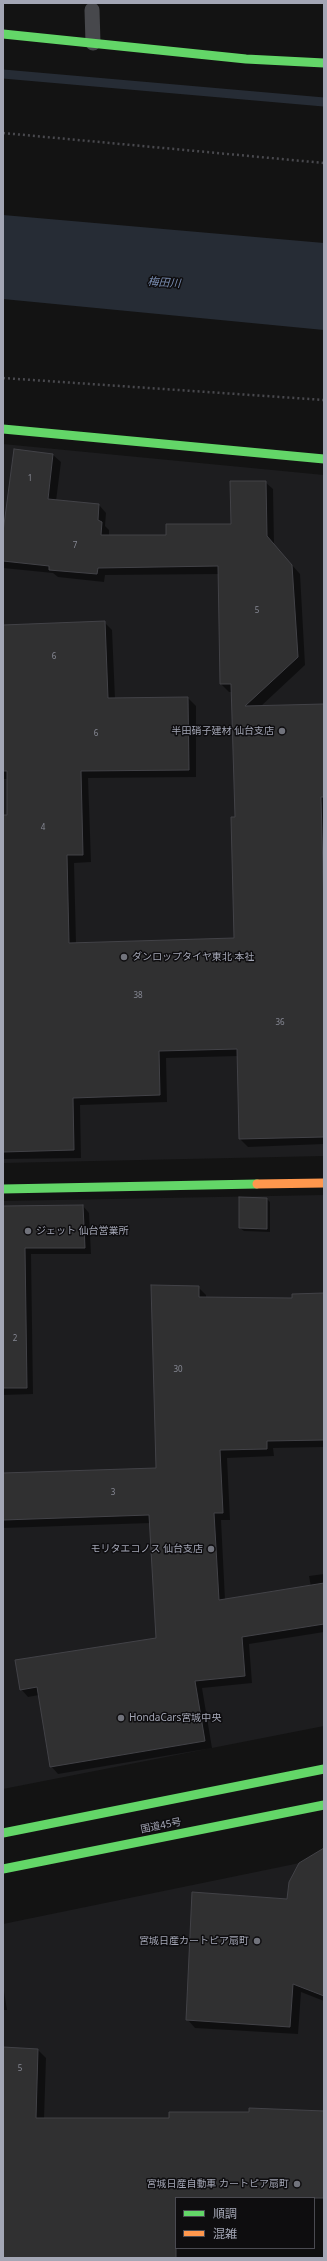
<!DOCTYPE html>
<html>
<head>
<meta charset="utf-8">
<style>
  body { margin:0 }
  #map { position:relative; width:327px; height:2261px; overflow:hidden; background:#131313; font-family:"Noto Sans","Noto Sans JP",sans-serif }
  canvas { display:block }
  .frame { position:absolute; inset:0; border:4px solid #a3a6b5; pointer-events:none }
  .legend { position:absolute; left:175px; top:2197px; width:140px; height:52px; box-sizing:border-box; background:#0e0d0f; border:1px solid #4a4a51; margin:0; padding:5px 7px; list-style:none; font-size:12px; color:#a3a6b5 }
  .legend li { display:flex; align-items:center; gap:8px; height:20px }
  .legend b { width:20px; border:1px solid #4a4a51 }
</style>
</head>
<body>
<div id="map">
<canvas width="327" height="2261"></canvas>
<div class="frame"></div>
<ul class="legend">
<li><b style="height:5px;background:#63d668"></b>順調</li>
<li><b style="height:5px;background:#ff974d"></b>混雑</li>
</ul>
</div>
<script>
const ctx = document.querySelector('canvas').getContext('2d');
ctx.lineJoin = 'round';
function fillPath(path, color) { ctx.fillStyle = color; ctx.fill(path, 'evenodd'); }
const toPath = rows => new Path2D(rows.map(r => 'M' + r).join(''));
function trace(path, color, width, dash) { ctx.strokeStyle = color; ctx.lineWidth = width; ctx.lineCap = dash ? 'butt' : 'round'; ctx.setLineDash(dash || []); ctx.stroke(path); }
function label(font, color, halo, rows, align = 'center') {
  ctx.font = font + ' "Noto Sans","Noto Sans JP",sans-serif'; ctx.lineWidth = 3; ctx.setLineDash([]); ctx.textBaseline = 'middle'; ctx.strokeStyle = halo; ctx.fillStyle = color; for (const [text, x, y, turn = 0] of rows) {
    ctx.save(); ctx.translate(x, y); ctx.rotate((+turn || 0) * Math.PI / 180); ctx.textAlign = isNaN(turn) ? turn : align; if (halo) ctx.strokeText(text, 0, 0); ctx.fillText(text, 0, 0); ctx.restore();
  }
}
fillPath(toPath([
  [3,444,324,475,324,1156,3,1163],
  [324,1195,324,1726,3,1789,3,1201],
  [324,1858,324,2258,3,2258,3,1924],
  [176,2198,314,2198,314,2248,176,2248]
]), '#1d1d1f');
fillPath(toPath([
  [3,215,324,243,324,330,3,299]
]), '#262c35');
fillPath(toPath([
  [53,455,61,462,56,501,99,505,106,513,105,526,109,530,109,536,167,536,232,525,265,482,273,489,274,545,300,574,305,665,260,707,324,705,324,1144,248,1147,240,1139,238,1056,166,1058,167,1102,80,1105,81,1158,3,1159,3,816,8,816,8,779,3,779,3,626,104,622,112,630,115,699,188,698,196,706,196,777,88,778,91,862,74,863,76,943,235,939,236,818,232,692,229,692,221,684,220,574,105,575,104,582,58,577,53,573,3,568,3,532],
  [267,1199,270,1202,270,1232,244,1231,240,1228],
  [83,1206,89,1213,91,1254,31,1254,33,1394,3,1395,3,1207],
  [198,1287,206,1295,206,1298,293,1299,324,1294,324,1447,273,1448,274,1456,227,1458,230,1520,221,1520,225,1600,311,1587,309,1576,324,1574,324,1632,249,1644,252,1683,202,1688,212,1748,58,1774,51,1766,39,1695,28,1697,21,1689,157,1639,151,1523,3,1528,3,1474,157,1469],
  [324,1853,324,2001,301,1992,298,2034,195,2028,187,2019,288,1900],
  [3,1985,7,2010,3,2010],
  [3,2048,38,2050,46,2058,44,2119,170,2119,324,2112,324,2258,3,2258],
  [176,2198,314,2198,314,2248,176,2248]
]), '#0007');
trace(toPath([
  [3,74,324,102]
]), '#262c35', 9);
const building = toPath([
  [14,449,53,454,48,499,99,504,98,520,102,522,101,535,166,535,166,524,231,524,230,481,266,481,267,536,292,565,298,657,245,706,324,704,324,797,321,797,324,909,324,1137,239,1139,237,1049,159,1051,160,1095,73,1098,74,1150,3,1152,3,815,7,815,7,771,3,771,3,625,105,621,108,698,188,697,189,770,81,771,83,855,67,855,69,943,234,938,231,817,235,817,231,684,220,684,218,566,98,568,97,574,49,570,49,566,3,561,3,532,14,449],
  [239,1197,267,1198,267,1229,239,1228,239,1197],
  [83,1205,85,1248,25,1248,27,1388,3,1388,3,1206,83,1205],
  [151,1285,199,1286,199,1297,292,1298,292,1294,324,1293,324,1440,267,1441,267,1449,220,1450,223,1513,214,1513,219,1600,324,1583,324,1624,242,1637,245,1676,195,1681,205,1741,50,1767,37,1687,20,1690,15,1660,156,1638,149,1515,3,1520,3,1473,156,1468,151,1285],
  [324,1848,324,1996,293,1984,290,2027,186,2020,192,1892,287,1899,289,1882,299,1863,324,1848],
  [3,2047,38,2049,36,2118,169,2118,169,2112,249,2112,249,2108,324,2111,324,2198,176,2198,176,2258,3,2258,3,2047]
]);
fillPath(building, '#303031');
trace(building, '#424247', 1);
trace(toPath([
  [3,133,324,163],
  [3,378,324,400]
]), '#49494e', 2.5, [2, 3]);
trace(toPath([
  [92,10,93,43]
]), '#47484c', 15);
trace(toPath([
  [3,34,246,59,324,63],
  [3,429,324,459],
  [3,1189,257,1184],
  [3,1833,324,1769],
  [3,1869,324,1805]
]), '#63d668', 9);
trace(toPath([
  [257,1184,324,1183]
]), '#ff974d', 9);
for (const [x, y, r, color] of [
  [282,731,4,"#71737c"],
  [124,957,4,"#71737c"],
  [28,1231,4,"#71737c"],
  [211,1549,4,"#71737c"],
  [121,1718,4,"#71737c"],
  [257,1941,4,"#71737c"],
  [297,2184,4,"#71737c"]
]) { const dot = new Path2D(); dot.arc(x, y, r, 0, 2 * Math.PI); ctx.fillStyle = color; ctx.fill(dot); trace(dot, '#0e0d0f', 1.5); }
label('8px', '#868894', null, [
  ["1",30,479],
  ["7",75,546],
  ["5",257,611],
  ["6",54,657],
  ["6",96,734],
  ["4",43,828],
  ["38",138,996],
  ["36",280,1023],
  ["2",15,1339],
  ["30",178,1370],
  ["3",113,1493],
  ["5",20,2069]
]);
label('10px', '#a3a6b5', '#0e0d0f', [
  ["半田硝子建材 仙台支店",274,731],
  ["ダンロップタイヤ東北 本社",132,957,"left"],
  ["ジェット 仙台営業所",36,1231,"left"],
  ["モリタエコノス 仙台支店",203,1549],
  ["HondaCars宮城中央",129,1718,"left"],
  ["宮城日産カートピア扇町",249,1941],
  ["宮城日産自動車 カートピア扇町",289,2184]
], 'right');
label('10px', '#a3a6b5', '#0e0d0f', [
  ["国道45号",161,1826,-11]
]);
label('italic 11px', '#798db1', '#0e0d0f', [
  ["梅田川",164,283,4]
]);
</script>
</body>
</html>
